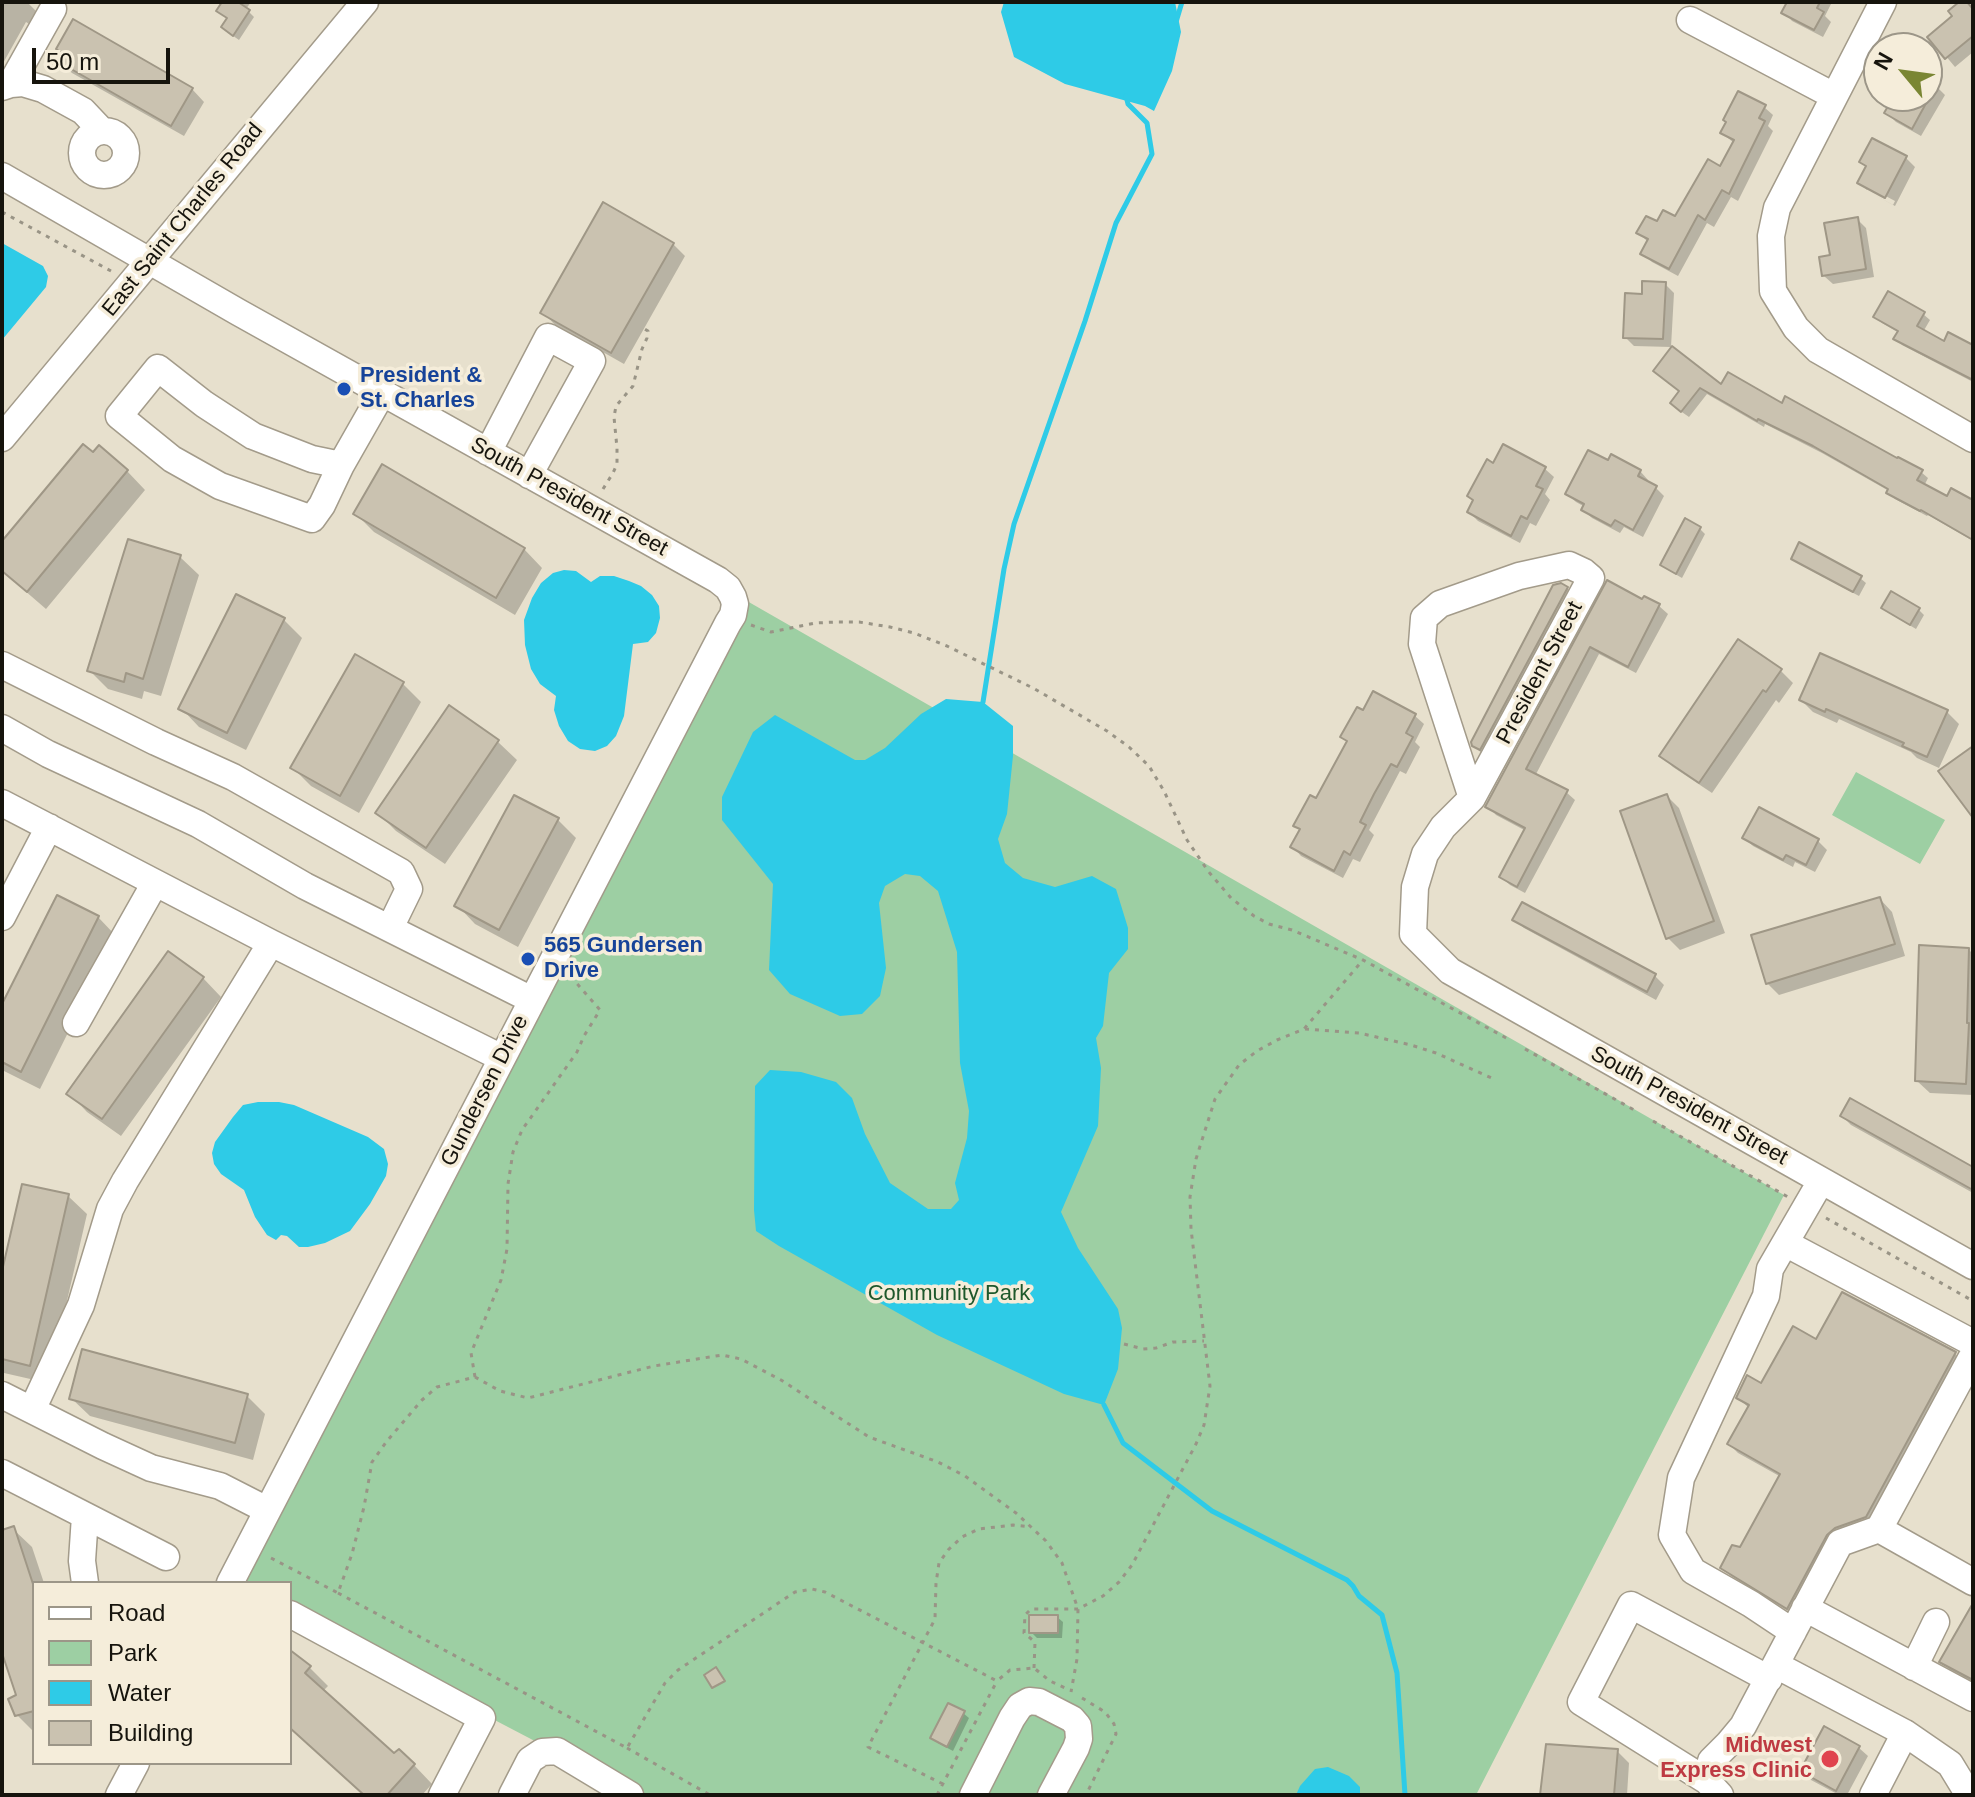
<!DOCTYPE html>
<html>
<head>
<meta charset="utf-8">
<style>
  body { margin:0 }
  #map { position:relative; width:1975px; height:1797px; overflow:hidden; background:#e7e0cd; font-family:Helvetica,sans-serif }
  canvas { display:block }
  .frame { position:absolute; inset:0; border:4px solid #16140d; pointer-events:none }
  .legend { position:absolute; left:32px; top:1581px; width:260px; height:184px; box-sizing:border-box; background:#f5edda; border:2px solid #9c9688; margin:0; padding:10px 14px; list-style:none; font-size:24px; color:#16140d }
  .legend li { display:flex; align-items:center; gap:16px; height:40px }
  .legend b { width:40px; border:2px solid #9c9688 }
  .north { position:absolute; left:1863px; top:32px; width:80px; height:80px; box-sizing:border-box; background:#f5edda; border:2px solid #9c9688; border-radius:50%; rotate:299deg; font-size:22px; font-weight:700; line-height:32px; text-align:center; color:#16140d }
  .north::after { content:''; display:block; margin:auto; width:28px; height:36px; background:#7a8633; clip-path:polygon(50% 0,100% 100%,50% 72%,0 100%) }
  .scale { position:absolute; left:32px; top:48px; width:138px; height:36px; box-sizing:border-box; border:4px solid #16140d; border-top:0; padding-left:10px; font-size:24px; line-height:28px; white-space:nowrap; color:#16140d; -webkit-text-stroke:6px #f5edda; paint-order:stroke }
</style>
</head>
<body>
<div id="map">
<canvas width="1975" height="1797"></canvas>
<div class="frame"></div>
<ul class="legend">
<li><b style="height:10px;background:#fff"></b>Road</li>
<li><b style="height:22px;background:#9dcfa3"></b>Park</li>
<li><b style="height:22px;background:#2ecbe7"></b>Water</li>
<li><b style="height:22px;background:#cac2b0"></b>Building</li>
</ul>
<div class="north">N</div>
<div class="scale">50 m</div>
</div>
<script>
const ctx = document.querySelector('canvas').getContext('2d');
ctx.lineJoin = 'round';
function fillPath(path, color) { ctx.fillStyle = color; ctx.fill(path, 'evenodd'); }
const toPath = rows => new Path2D(rows.map(r => 'M' + r).join(''));
function trace(path, color, width, dash) { ctx.strokeStyle = color; ctx.lineWidth = width; ctx.lineCap = dash ? 'butt' : 'round'; ctx.setLineDash(dash || []); ctx.stroke(path); }
function label(font, color, halo, rows, align = 'center') {
  ctx.font = font + ' Helvetica,sans-serif'; ctx.lineWidth = 7; ctx.setLineDash([]); ctx.textBaseline = 'middle'; ctx.strokeStyle = halo; ctx.fillStyle = color; for (const [text, x, y, turn = 0] of rows) {
    ctx.save(); ctx.translate(x, y); ctx.rotate((+turn || 0) * Math.PI / 180); ctx.textAlign = isNaN(turn) ? turn : align; if (halo) ctx.strokeText(text, 0, 0); ctx.fillText(text, 0, 0); ctx.restore();
  }
}
fillPath(toPath([
  [747,601,1784,1195,1476,1795,638,1795,290,1613,290,1583,233,1583],
  [1856,772,1945,820,1920,864,1832,815]
]), '#9dcfa3');
fillPath(toPath([
  [1004,2,1175,2,1181,32,1172,71,1154,111,1145,106,1065,84,1014,57,1001,12],
  [2,243,43,266,48,276,46,287,2,340],
  [564,570,576,571,591,582,600,576,614,576,629,581,641,586,652,595,659,606,660,618,656,633,648,642,633,644,624,716,616,736,607,746,595,751,580,749,568,741,559,726,554,710,556,696,540,684,531,669,525,645,524,620,532,598,541,583,553,573],
  [946,699,983,702,1013,726,1013,756,1007,814,998,839,1005,863,1023,878,1055,887,1092,876,1116,889,1128,928,1128,949,1109,973,1103,1026,1096,1038,1101,1068,1098,1126,1061,1212,1078,1248,1118,1309,1122,1328,1118,1369,1104,1405,1064,1394,937,1335,779,1246,756,1231,754,1210,755,1086,770,1070,801,1072,836,1082,852,1098,865,1134,890,1183,928,1209,951,1209,959,1200,955,1183,967,1138,969,1111,960,1063,957,952,938,891,920,876,905,874,885,886,879,903,886,968,880,996,862,1014,840,1016,790,994,769,970,773,884,722,820,722,797,753,732,775,715,855,760,865,760,885,748,921,714],
  [258,1102,279,1102,294,1105,368,1137,384,1149,388,1164,386,1176,370,1204,350,1231,325,1243,308,1247,299,1247,287,1236,281,1235,276,1240,267,1235,255,1217,244,1190,221,1174,214,1164,212,1153,215,1142,233,1117,243,1105],
  [1328,1767,1349,1776,1360,1787,1360,1795,1296,1795,1300,1786,1315,1769]
]), '#2ecbe7');
fillPath(toPath([
  [2,2,27,2,36,11,29,24,26,22,2,65],
  [225,2,251,2,246,9,254,17,239,40,229,33,229,19],
  [1789,2,1832,2,1825,16,1831,22,1823,37,1792,21,1784,12],
  [1962,2,1965,2,1973,10,1973,52,1955,67,1930,37,1955,16],
  [60,61,192,89,204,102,184,136,72,73],
  [1927,81,1936,86,1945,95,1921,136,1896,122,1887,113,1896,96,1927,96],
  [1764,107,1773,115,1768,126,1773,131,1738,201,1731,197,1714,227,1707,223,1678,276,1652,262,1643,253,1648,242,1639,233,1657,224,1675,219,1721,169,1734,143,1722,133],
  [1873,140,1906,158,1915,167,1895,206,1868,191,1893,205,1895,201,1867,186,1867,190,1860,183,1867,168,1861,162],
  [1857,219,1866,228,1874,277,1833,284,1824,276,1832,257],
  [673,244,685,256,624,364,555,325,543,312],
  [1665,284,1674,293,1671,347,1634,346,1625,337],
  [1923,314,1930,320,1923,332,1944,344,1973,347,1973,382,1902,345,1896,338,1899,333,1882,323,1876,316],
  [1662,377,1722,387,1782,405,1921,472,1928,478,1924,486,1947,498,1973,502,1973,541,1928,515,1927,516,1895,499,1888,492,1889,491,1822,453,1765,424,1764,427,1707,394,1689,417,1679,410,1681,392],
  [1504,447,1545,469,1554,477,1545,494,1550,500,1536,526,1530,523,1520,543,1478,521,1469,512],
  [1609,463,1640,471,1648,480,1647,483,1655,487,1664,496,1643,537,1624,527,1620,533,1592,518,1583,510,1585,507,1576,502,1567,494],
  [127,471,145,490,46,609,2,571,2,544],
  [355,513,524,549,542,568,515,615,374,532],
  [1700,529,1705,534,1682,578,1668,570,1663,564],
  [180,557,199,575,161,696,144,691,142,699,108,689,89,670],
  [1793,558,1860,578,1866,583,1859,596,1799,564],
  [1608,583,1643,601,1645,598,1659,606,1668,614,1636,673,1599,654,1535,776,1566,792,1575,800,1525,893,1510,885,1501,877,1526,831,1496,815,1488,806],
  [1567,588,1576,597,1483,755,1474,745],
  [1884,608,1918,609,1924,615,1916,629,1889,613],
  [284,620,302,638,246,750,199,727,181,708],
  [1738,642,1781,671,1793,683,1779,703,1776,700,1712,793,1673,767,1661,755],
  [403,684,421,702,359,813,311,786,293,768],
  [1374,694,1415,716,1424,724,1415,742,1420,747,1406,774,1400,771,1369,830,1374,835,1360,862,1353,859,1343,878,1301,856,1293,847,1301,831,1296,825,1317,800],
  [1801,700,1947,712,1959,724,1939,768,1917,758,1911,752,1839,719,1837,723,1813,712],
  [449,708,498,742,517,760,445,864,396,831,377,812],
  [1667,796,1679,808,1725,933,1680,950,1668,938],
  [1759,809,1818,841,1827,850,1815,872,1795,862,1793,867,1753,846,1744,838],
  [558,820,576,838,518,947,475,924,457,905],
  [1880,899,1892,912,1905,956,1779,995,1767,983],
  [98,917,116,936,40,1089,2,1070,2,1009],
  [1515,920,1655,976,1664,985,1656,1000,1524,928],
  [1969,950,1973,954,1973,1095,1930,1093,1917,1081],
  [203,978,221,997,121,1136,87,1112,69,1093],
  [1842,1116,1973,1170,1973,1193,1851,1125],
  [68,1196,87,1214,48,1383,4,1373,2,1371,2,1280],
  [1843,1294,1955,1354,1964,1363,1874,1525,1844,1536,1796,1616,1731,1576,1722,1567,1741,1550,1781,1477,1738,1453,1729,1444,1749,1408,1738,1398,1762,1385,1817,1341],
  [247,1396,265,1414,253,1460,90,1416,71,1398],
  [13,1529,32,1547,44,1583,34,1583,34,1709,33,1709,34,1732,17,1715,19,1696,2,1646,2,1532],
  [1973,1616,1973,1682,1950,1670,1941,1661],
  [1057,1617,1063,1622,1062,1638,1037,1638,1031,1632],
  [294,1656,310,1668,328,1686,322,1692,394,1755,414,1765,432,1784,422,1795,360,1795,362,1792,292,1729,290,1730,290,1660],
  [963,1713,969,1718,953,1751,938,1743,932,1737],
  [1825,1729,1859,1748,1868,1756,1847,1795,1839,1795,1811,1780,1802,1771],
  [1617,1751,1629,1763,1627,1795,1542,1795]
]), '#0003');
trace(toPath([
  [1176,22,1182,2],
  [983,702,1004,569,1014,524,1085,321,1116,223,1152,154,1147,123,1128,104,1126,96],
  [1104,1405,1123,1443,1212,1511,1347,1580,1353,1586,1359,1596,1382,1615,1397,1673,1405,1795]
]), '#2ecbe7', 5);
const building = toPath([
  [222,2,238,2,250,10,233,36,221,27,227,18,216,11,222,2],
  [1787,2,1820,2,1817,8,1824,12,1814,30,1781,13,1787,2],
  [1959,2,1967,2,1973,9,1973,36,1945,59,1927,37,1952,16,1948,11,1959,2],
  [73,19,193,88,171,126,57,61,62,53,56,49,73,19],
  [1738,91,1766,105,1759,118,1765,121,1729,194,1722,190,1705,220,1698,215,1669,269,1640,254,1648,239,1636,233,1646,216,1657,221,1663,210,1675,216,1708,159,1720,166,1734,140,1720,133,1726,122,1723,120,1738,91],
  [1894,96,1930,96,1912,129,1884,113,1894,96],
  [1872,138,1907,156,1885,198,1857,183,1866,166,1859,162,1872,138],
  [603,202,674,243,611,353,540,313,603,202],
  [1858,217,1866,269,1822,276,1819,257,1830,255,1824,223,1858,217],
  [1642,281,1666,282,1663,339,1623,338,1625,293,1642,294,1642,281],
  [1888,291,1925,312,1917,326,1944,341,1948,332,1973,345,1973,380,1893,339,1898,331,1873,317,1888,291],
  [1672,346,1721,384,1728,372,1782,403,1785,396,1897,458,1898,457,1923,470,1917,480,1947,496,1951,488,1973,500,1973,540,1921,510,1920,511,1886,493,1888,489,1813,446,1758,419,1757,421,1700,388,1681,412,1670,403,1679,391,1653,371,1672,346],
  [83,444,93,452,99,445,128,470,27,592,2,571,2,541,83,444],
  [1503,444,1546,467,1536,486,1543,489,1527,519,1521,516,1511,536,1467,512,1473,500,1467,496,1487,459,1493,463,1503,444],
  [1588,450,1608,460,1611,454,1641,470,1638,476,1657,486,1633,530,1615,520,1611,526,1581,510,1584,504,1565,494,1588,450],
  [382,464,525,548,496,598,353,514,382,464],
  [1685,518,1701,527,1676,574,1660,565,1685,518],
  [128,539,181,555,143,679,126,673,124,682,87,671,128,539],
  [1799,542,1862,576,1853,592,1791,559,1799,542],
  [1607,580,1642,599,1644,596,1660,604,1628,667,1590,647,1526,769,1568,790,1517,887,1499,877,1525,828,1485,807,1607,580],
  [1561,583,1568,587,1480,750,1472,746,1471,742,1553,585,1561,583],
  [1891,591,1920,608,1910,625,1881,608,1891,591],
  [236,594,285,618,227,733,178,709,236,594],
  [1738,639,1782,669,1766,692,1763,690,1699,783,1659,756,1738,639],
  [1820,653,1948,710,1927,757,1902,746,1904,743,1826,709,1825,712,1799,700,1820,653],
  [355,654,404,682,340,796,290,768,355,654],
  [1373,691,1416,714,1406,733,1413,737,1397,767,1391,764,1374,794,1360,822,1366,825,1350,855,1344,851,1334,871,1290,847,1300,829,1293,826,1310,795,1316,798,1347,741,1340,737,1357,707,1363,710,1373,691],
  [449,705,499,740,426,848,375,813,449,705],
  [1973,746,1973,818,1938,771,1973,746],
  [1667,794,1714,921,1666,939,1620,811,1667,794],
  [514,795,559,818,499,930,454,906,514,795],
  [1759,807,1819,839,1806,865,1786,855,1783,860,1742,838,1759,807],
  [57,895,99,916,21,1072,2,1062,2,1004,57,895],
  [1880,897,1895,944,1766,984,1751,935,1880,897],
  [1522,902,1656,974,1647,992,1512,920,1522,902],
  [1919,945,1969,948,1967,1023,1969,1023,1966,1084,1915,1081,1919,945],
  [168,951,204,977,102,1119,66,1094,168,951],
  [1850,1098,1973,1167,1973,1190,1840,1116,1850,1098],
  [22,1184,69,1194,30,1366,2,1359,2,1271,22,1184],
  [1842,1292,1956,1352,1866,1517,1835,1528,1827,1535,1787,1609,1720,1568,1732,1545,1740,1547,1780,1474,1727,1444,1749,1405,1736,1398,1747,1375,1761,1383,1793,1326,1816,1339,1842,1292],
  [82,1349,248,1394,235,1443,69,1399,82,1349],
  [14,1526,34,1587,34,1711,15,1716,8,1699,16,1695,2,1653,2,1530,14,1526],
  [1973,1603,1973,1680,1939,1662,1973,1603],
  [1029,1615,1058,1615,1058,1633,1029,1633,1029,1615],
  [290,1650,311,1666,305,1673,394,1753,399,1749,415,1764,387,1795,364,1795,290,1728,290,1650],
  [716,1667,725,1681,712,1688,704,1675,716,1667],
  [948,1703,965,1711,947,1747,930,1738,948,1703],
  [1824,1726,1860,1746,1836,1791,1800,1771,1824,1726],
  [1546,1744,1618,1749,1614,1795,1540,1795,1546,1744]
]);
fillPath(building, '#cac2b0');
trace(building, '#9f9786', 2);
const minor = toPath([
  [1883,2,1777,208,1771,236,1773,291,1796,328,1818,350,1973,439],
  [1690,20,1834,96],
  [11,84,53,9],
  [2,87,11,84,23,83,43,89,83,111,101,130],
  '82 153a22 22 0 1 1 44 0a22 22 0 1 1-44 0Z',
  [2,176,238,312,718,580,728,588,733,597,735,604,733,615,728,623,230,1583],
  [2,438,365,2],
  [488,452,548,337,592,361,529,475],
  [341,465,312,459,253,436,204,404,158,368,119,416,172,459,220,486,312,519,322,505,341,465,382,393],
  [2,665,156,742,233,777,401,872,409,889,390,928],
  [2,728,48,754,198,824,305,886,532,1000],
  [1472,798,1591,578,1584,572,1569,565,1519,576,1440,604,1424,618,1422,644,1472,798,1443,827,1425,854,1415,887,1413,934,1450,971,1973,1266],
  [2,803,271,943,502,1058],
  [2,917,49,827],
  [76,1023,155,883],
  [1785,1243,1973,1343],
  [2,1395,103,1446,151,1468,220,1486,267,1510],
  [32,1410,81,1305,110,1209,125,1181,271,943],
  [2,1473,166,1557],
  [1879,1529,1973,1582],
  [85,1583,82,1561,85,1516],
  [1805,1608,1973,1698],
  [290,1614,482,1718,442,1795],
  [1793,1632,1751,1604,1693,1571,1672,1535,1681,1478,1766,1296,1770,1269,1821,1181],
  [1776,1665,1905,1733,1950,1764,1964,1787,1973,1791],
  [1914,1667,1936,1622],
  [1707,1781,1581,1702,1631,1605,1769,1679],
  [119,1795,136,1763],
  [512,1795,530,1760,542,1752,557,1751,630,1795],
  [973,1795,1012,1718,1020,1706,1029,1701,1039,1702,1072,1719,1078,1726,1079,1739,1076,1748,1051,1795],
  [1720,1795,1707,1781,1711,1761,1728,1744,1743,1726,1840,1543,1879,1529,1973,1355],
  [1873,1795,1905,1733]
]);
trace(minor, '#a39b8a', 29);
trace(toPath([
  [2,212,111,271],
  [603,489,613,473,617,464,617,448,614,417,616,406,633,386,642,349,647,338,648,331,640,326],
  [751,625,771,632,815,623,837,622,859,622,890,627,914,633,947,646,1033,688,1107,731,1129,747,1149,766,1164,791,1187,840,1208,871,1231,898,1254,916,1269,924,1292,930,1363,960,1508,1039],
  [1305,1029,1359,1033,1411,1045,1436,1053,1496,1080],
  [1525,1049,1636,1111],
  [1653,1121,1788,1197],
  [1826,1218,1973,1301],
  [1124,1344,1143,1349,1156,1348,1173,1342,1204,1341],
  [475,1377,471,1353,501,1280,507,1249,508,1184,513,1152,522,1130,577,1052,584,1036,600,1010,573,979],
  [271,1558,338,1593,352,1554,364,1507,372,1462,387,1441,422,1400,437,1387,475,1377,500,1391,528,1398,654,1366,722,1355,741,1359,781,1380,869,1437,938,1462,965,1476,1016,1513,1046,1541,1062,1563,1078,1609,1077,1659,1071,1692],
  [338,1593,627,1748,665,1683,678,1670,795,1592,812,1589,825,1592,997,1681,1010,1670,1034,1668,1050,1681,1065,1688],
  [1034,1668,1035,1642,1024,1633,1025,1615,1031,1609,1078,1609,1103,1596,1119,1582,1132,1565,1196,1444,1204,1425,1210,1386,1191,1229,1190,1197,1196,1159,1215,1099,1239,1065,1257,1051,1277,1040,1304,1029,1363,960],
  [1082,1698,1105,1712,1114,1724,1116,1734,1086,1795],
  [627,1748,710,1795],
  [943,1784,868,1747,935,1619,936,1583,939,1563,948,1550,962,1537,979,1529,1013,1525,1031,1527],
  [937,1795,997,1681]
]), '#999486', 3, [4, 6]);
trace(minor, '#fff', 26);
for (const [x, y, r, color] of [
  [344,389,8,"#1a4fb4"],
  [528,959,8,"#1a4fb4"],
  [1830,1759,10,"#e0444e"]
]) { const dot = new Path2D(); dot.arc(x, y, r, 0, 2 * Math.PI); ctx.fillStyle = color; ctx.fill(dot); trace(dot, '#f5edda', 3); }
label('22px', '#16140d', '#f5edda', [
  ["East Saint Charles Road",183,220,-51],
  ["South President Street",569,497,29],
  ["President Street",1540,673,-62],
  ["Gundersen Drive",485,1091,-63],
  ["South President Street",1689,1106,29]
]);
label('bold 22px', '#164399', '#f5edda', [
  ["President &",360,376],
  ["St. Charles",360,401],
  ["565 Gundersen",544,946],
  ["Drive",544,971]
], 'left');
label('22px', '#1e582b', '#f5edda', [
  ["Community Park",949,1294]
]);
label('bold 22px', '#be3a42', '#f5edda', [
  ["Midwest",1812,1746],
  ["Express Clinic",1812,1771]
], 'right');
</script>
</body>
</html>
